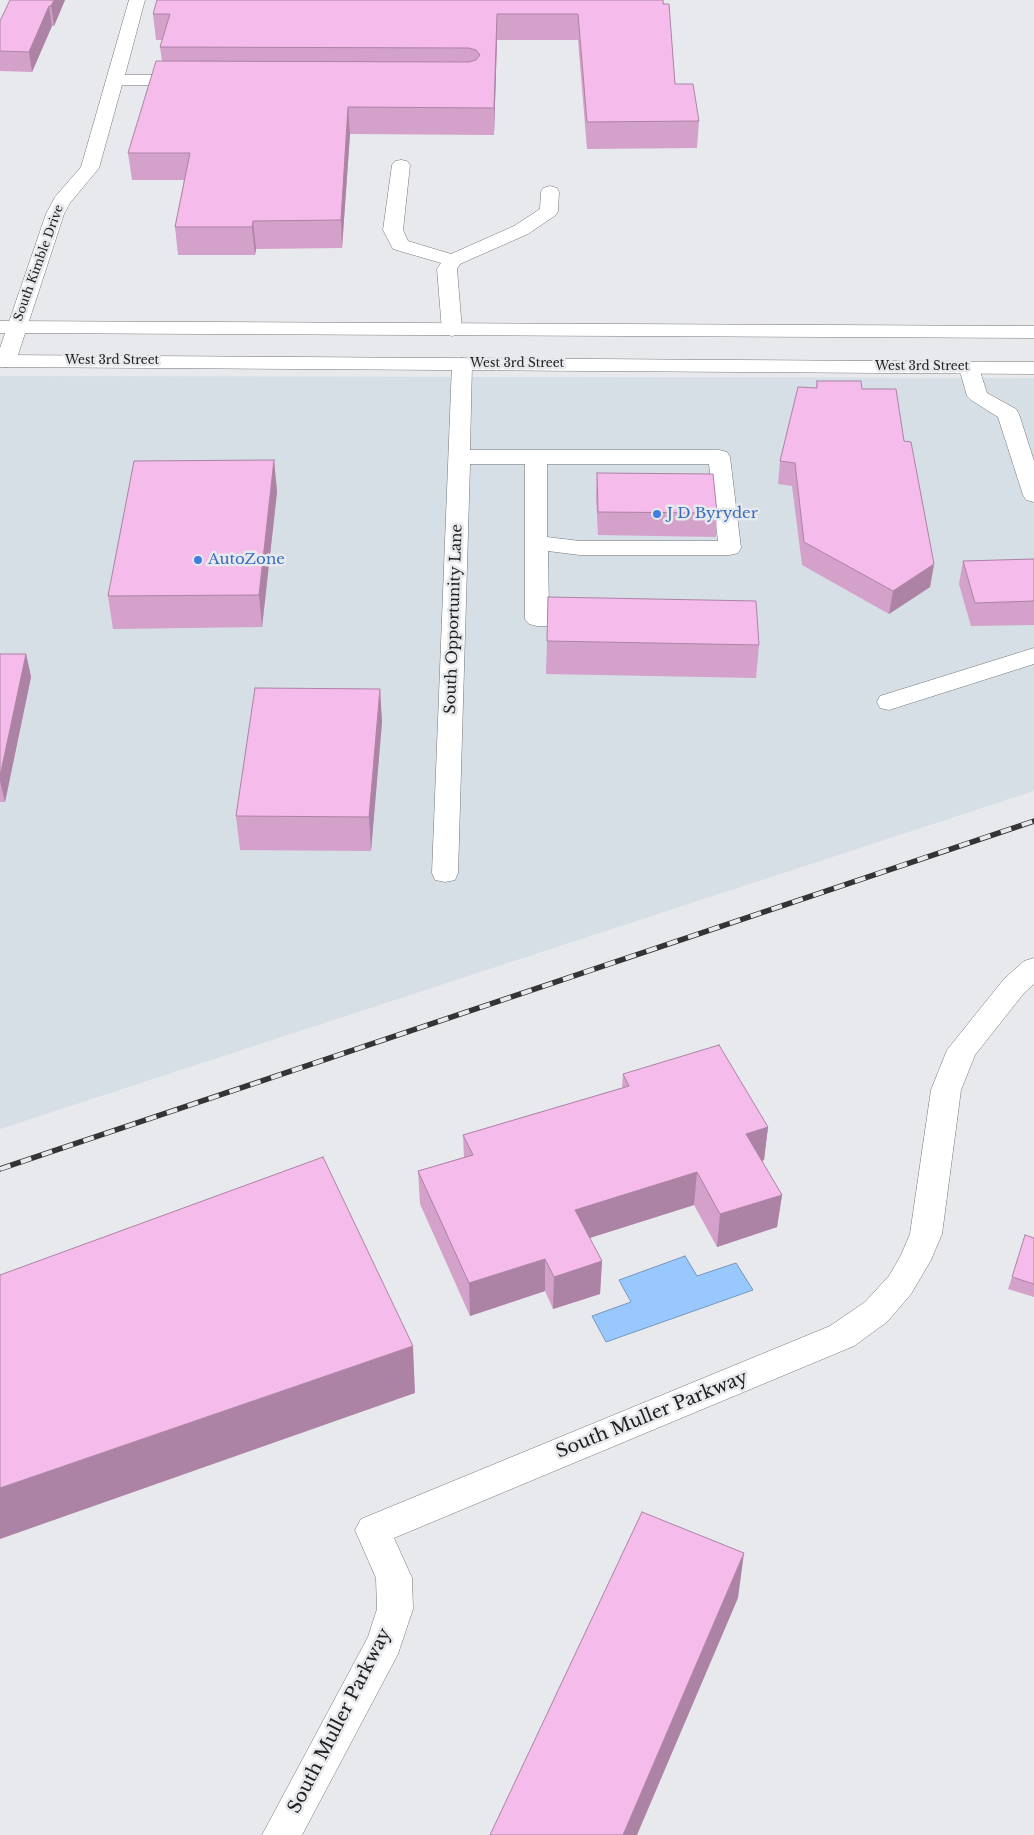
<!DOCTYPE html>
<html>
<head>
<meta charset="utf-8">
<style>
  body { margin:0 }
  canvas { display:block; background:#e7e9ec }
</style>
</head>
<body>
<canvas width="1034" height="1835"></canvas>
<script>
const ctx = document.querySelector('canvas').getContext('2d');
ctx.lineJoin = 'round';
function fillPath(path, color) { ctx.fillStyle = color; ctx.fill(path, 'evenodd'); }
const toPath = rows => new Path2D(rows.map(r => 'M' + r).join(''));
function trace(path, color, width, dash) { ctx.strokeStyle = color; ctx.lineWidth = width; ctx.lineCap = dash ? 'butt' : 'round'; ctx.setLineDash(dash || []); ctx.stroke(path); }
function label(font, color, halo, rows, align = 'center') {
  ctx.font = font + ' "Libre Baskerville",serif'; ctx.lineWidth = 5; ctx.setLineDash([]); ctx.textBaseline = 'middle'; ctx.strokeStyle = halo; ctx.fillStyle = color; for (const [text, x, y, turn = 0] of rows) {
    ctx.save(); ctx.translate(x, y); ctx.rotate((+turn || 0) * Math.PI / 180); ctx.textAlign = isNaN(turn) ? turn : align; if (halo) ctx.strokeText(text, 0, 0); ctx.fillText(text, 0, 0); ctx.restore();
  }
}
fillPath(toPath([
  [0,376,1034,378,1034,791,0,1129]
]), '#d6dee6');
const water = toPath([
  [685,1256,697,1276,736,1263,753,1290,606,1342,592,1316,631,1302,619,1280,685,1256]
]);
fillPath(water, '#99c8fe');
trace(water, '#7596bc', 1);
const minor = toPath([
  [129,0,145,0,125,75,188,75,194,76,197,80,194,84,188,85,122,85,99,168,70,203,64,214,16,361,13,365,6,367,0,366,0,348,46,214,55,197,81,167,129,0],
  [401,160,407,161,410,165,403,230,408,241,451,254,514,226,540,209,541,192,543,188,550,186,557,188,559,192,558,211,556,215,528,234,460,264,457,269,462,330,459,334,452,336,445,334,442,330,437,269,441,263,393,249,383,230,392,165,395,161,401,160],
  [462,358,469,360,472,364,470,450,719,450,727,452,730,457,741,548,738,553,730,555,580,555,548,551,549,612,585,612,593,614,597,619,593,624,585,626,537,626,529,624,525,619,525,464,470,464,458,873,455,880,445,882,435,880,432,873,452,364,455,360,462,358],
  [547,464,709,464,718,541,580,541,547,537,547,464],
  [969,362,976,364,979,368,987,393,1016,409,1019,414,1034,461,1034,502,1026,500,1023,495,998,417,971,400,967,396,959,368,962,364,969,362],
  [1034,648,1034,664,889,710,880,708,877,702,880,696,1034,648],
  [1034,958,1034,984,1024,993,975,1055,961,1090,942,1234,931,1260,911,1294,887,1322,854,1346,394,1538,412,1578,413,1609,398,1654,302,1835,262,1835,368,1637,377,1609,376,1578,355,1530,361,1519,830,1326,865,1302,889,1276,901,1255,910,1234,931,1090,947,1050,1004,979,1024,961,1034,958]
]);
const major = toPath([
  [0,321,1034,326,1034,338,0,333,0,321],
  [0,355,1034,362,1034,374,0,367,0,355]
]);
trace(minor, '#75777a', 1);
trace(major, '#75777a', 1);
fillPath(minor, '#fff');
fillPath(major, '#fff');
const rail = toPath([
  [0,1169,1034,821]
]);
trace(rail, '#343435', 5.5);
trace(rail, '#e7e9ec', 4, [11]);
fillPath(toPath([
  [65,0,54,26,52,26,32,72,0,71,0,21],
  [663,0,675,84,699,121,697,148,587,149,578,40,497,40,494,135,350,134,342,248,256,249,255,255,178,255,175,227,184,180,132,180,128,153,162,61,160,47,162,40,156,40,153,14],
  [817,381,862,389,904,441,934,564,930,587,889,614,802,565,792,486,778,484,780,461,816,388],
  [274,460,277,492,262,627,113,629,108,596],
  [597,473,717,513,716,537,598,535,596,496],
  [1034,559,1034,625,971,626,959,584,963,561],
  [547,641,759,645,756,678,546,674],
  [0,654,26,654,31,677,5,802,0,802],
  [380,689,382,722,371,851,240,850,236,816],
  [623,1074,768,1127,764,1160,762,1161,782,1195,777,1227,717,1247,694,1205,589,1238,602,1261,600,1294,553,1309,545,1291,470,1316,420,1204,418,1171,464,1157,463,1135,622,1088],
  [1034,1238,1034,1297,1008,1289,1012,1277]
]), '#d3a1ca');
fillPath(toPath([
  [54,0,65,0,54,26,51,6],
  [49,6,52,26,32,72,29,52],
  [497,14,497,40,494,135,494,108],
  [348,107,350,134,342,248,341,220],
  [253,221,256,249,255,255,252,227],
  [274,460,277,492,262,627,259,595],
  [934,564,930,587,889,614,893,591],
  [26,654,31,677,5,802,0,781,0,776],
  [380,689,382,722,371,851,369,817],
  [768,1127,764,1160,742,1167,746,1134],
  [697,1172,694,1205,574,1243,575,1210],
  [782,1195,777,1227,717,1247,720,1214],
  [545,1259,545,1291,470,1316,469,1283],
  [602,1261,600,1294,553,1309,554,1277],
  [413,1346,415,1393,0,1539,0,1488],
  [744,1553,738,1598,637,1835,623,1835]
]), '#ac83a4');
const building = toPath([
  [10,0,54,0,51,6,49,6,29,52,0,51,0,21,10,0],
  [157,0,663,0,663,4,669,4,675,84,693,84,699,121,587,122,578,14,497,14,494,108,348,107,341,220,253,221,252,227,175,227,190,153,128,153,156,61,469,62,476,60,480,55,476,50,469,48,160,47,170,14,153,14,157,0],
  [817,381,861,381,862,389,896,389,904,441,911,442,934,564,893,591,804,542,795,463,780,461,798,387,817,388,817,381],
  [274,460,259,595,108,596,134,461,274,460],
  [597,473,713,474,717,513,598,512,597,473],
  [1034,559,1034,601,975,603,963,561,1034,559],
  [548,597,756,601,759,645,547,641,548,597],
  [0,654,26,654,0,776,0,654],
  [255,688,380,689,369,817,236,816,255,688],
  [719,1045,768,1127,746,1134,782,1195,720,1214,697,1172,575,1210,602,1261,554,1277,545,1259,469,1283,418,1171,473,1155,463,1135,629,1086,623,1074,719,1045],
  [323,1157,413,1346,0,1488,0,1275,323,1157],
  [1025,1235,1034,1238,1034,1284,1012,1277,1025,1235],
  [642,1512,744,1553,623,1835,490,1835,642,1512]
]);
fillPath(building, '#f5bbeb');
trace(building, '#ac83a4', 1);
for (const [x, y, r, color] of [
  [657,514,5,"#3f7fe0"],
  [198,560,5,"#3f7fe0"]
]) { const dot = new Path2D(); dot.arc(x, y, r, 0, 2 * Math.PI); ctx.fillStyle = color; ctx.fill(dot); trace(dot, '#e7e9ec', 2); }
label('12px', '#202021', '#e7e9ec', [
  ["South Kimble Drive",39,263,-70],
  ["West 3rd Street",112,361],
  ["West 3rd Street",517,364],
  ["West 3rd Street",922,367]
]);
label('15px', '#366cbe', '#e7e9ec', [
  ["J D Byryder",667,514],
  ["AutoZone",208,560]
], 'left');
label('15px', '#202021', '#e7e9ec', [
  ["South Opportunity Lane",454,619,-88]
]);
label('18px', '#202021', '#e7e9ec', [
  ["South Muller Parkway",652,1415,-22],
  ["South Muller Parkway",340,1721,-63]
]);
</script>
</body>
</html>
